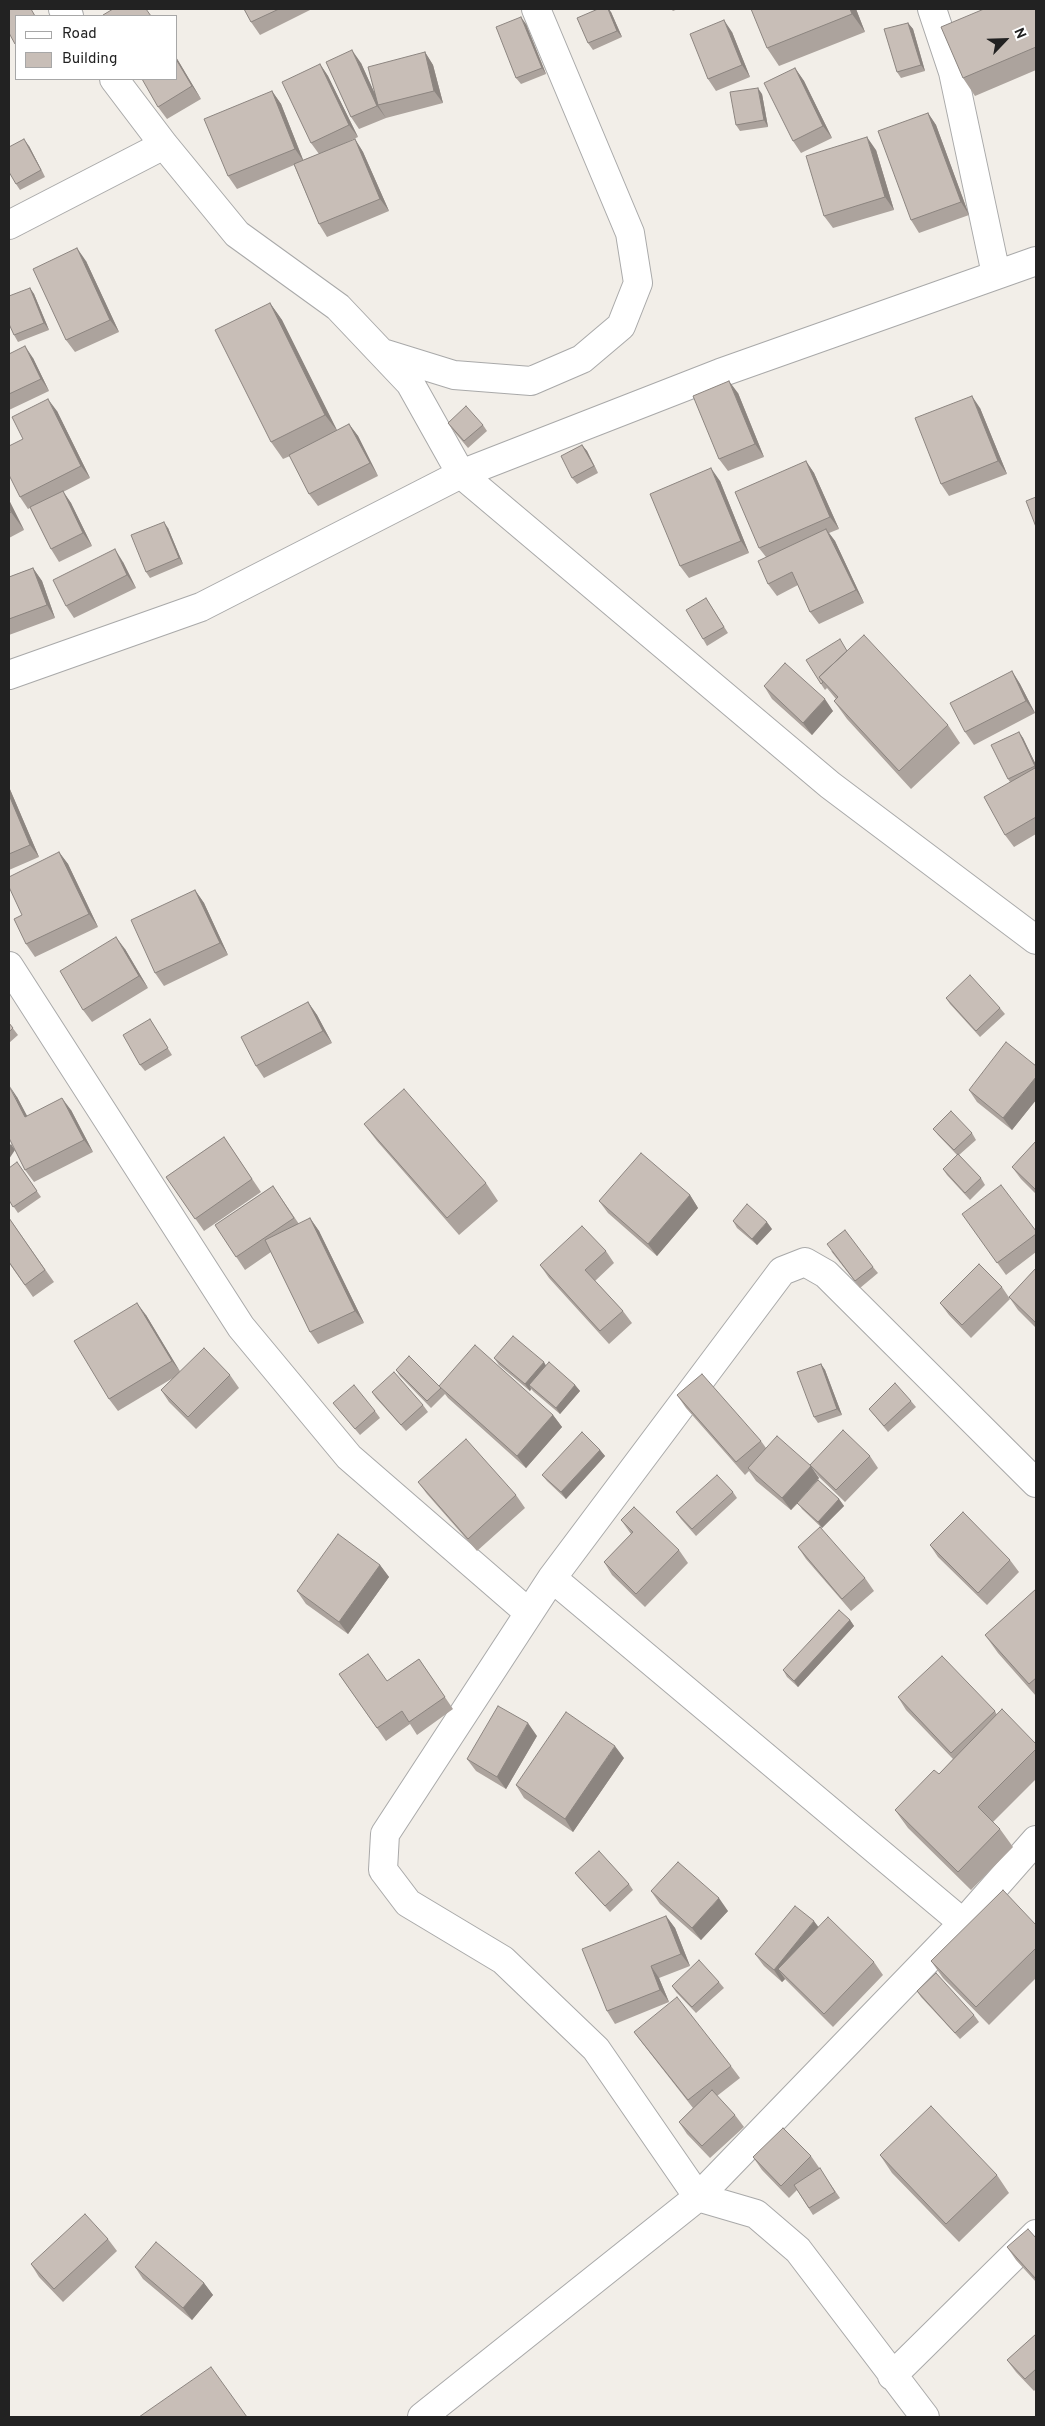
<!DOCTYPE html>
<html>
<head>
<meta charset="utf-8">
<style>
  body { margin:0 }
  #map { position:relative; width:1045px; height:2426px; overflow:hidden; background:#f2eee8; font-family:Overpass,sans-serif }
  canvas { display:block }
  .frame { position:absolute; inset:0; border:10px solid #222; pointer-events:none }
  .legend { position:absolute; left:15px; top:15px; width:162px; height:65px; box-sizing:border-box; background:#fff; border:1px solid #a7a7a7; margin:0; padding:6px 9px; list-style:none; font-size:15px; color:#222 }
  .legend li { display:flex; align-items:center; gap:10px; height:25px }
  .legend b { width:25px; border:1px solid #a7a7a7 }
  .north { position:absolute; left:980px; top:15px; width:50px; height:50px; -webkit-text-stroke:4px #fff; paint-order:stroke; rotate:66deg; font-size:14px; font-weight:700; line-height:20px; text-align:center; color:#222 }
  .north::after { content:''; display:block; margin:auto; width:18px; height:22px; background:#222; clip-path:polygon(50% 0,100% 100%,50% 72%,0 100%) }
</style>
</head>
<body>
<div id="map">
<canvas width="1045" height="2426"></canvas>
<div class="frame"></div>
<ul class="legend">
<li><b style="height:6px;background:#fff"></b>Road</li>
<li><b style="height:14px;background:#c8beb7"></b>Building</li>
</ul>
<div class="north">N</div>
</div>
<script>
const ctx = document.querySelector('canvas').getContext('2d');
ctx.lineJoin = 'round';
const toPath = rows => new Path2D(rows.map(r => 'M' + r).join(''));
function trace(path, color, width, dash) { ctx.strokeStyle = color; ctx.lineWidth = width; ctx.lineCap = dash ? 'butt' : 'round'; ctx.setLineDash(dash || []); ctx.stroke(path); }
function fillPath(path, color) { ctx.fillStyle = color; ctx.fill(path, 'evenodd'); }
const minor = toPath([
  [63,9,69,16],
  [932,9,953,72,996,274],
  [114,79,164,145,237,234,338,307,410,383,461,474,830,785,1036,940],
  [9,225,164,145],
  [383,353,454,375,531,381,582,359,621,326,638,283,630,233,536,9],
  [9,675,201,607,461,474,720,373,1036,261],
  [9,966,241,1327,349,1457,529,1613],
  [552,1578,963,1923],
  [892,2376,1036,2234],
  [422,2417,698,2197,963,1923,1036,1840],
  [925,2417,798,2250,756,2214,698,2197,596,2049,503,1960,408,1903,383,1870,385,1834,552,1578,782,1271,805,1262,826,1274,1036,1483]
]);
trace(minor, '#a9a9a9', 30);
trace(minor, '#fff', 28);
fillPath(toPath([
  [244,9,312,9,260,35,251,22],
  [671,9,678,9,673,11],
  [856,9,865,32,779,66,767,48],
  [1036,9,1036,70,975,96,963,78],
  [611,12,622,37,593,50,588,43],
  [908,23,913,29,925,71,901,78,897,72],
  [526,24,546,74,521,84,516,78],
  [732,32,750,77,716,91,708,79],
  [425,52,433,65,443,103,386,118,384,115,386,118,359,129,351,117,361,63,374,92],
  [176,57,201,99,167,119,158,107,176,79],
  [320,64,328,76,358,137,341,145,355,139,363,152,389,211,327,237,319,224,294,165,237,189,228,176,272,91,281,104,303,160,319,154,311,143],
  [795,68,804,81,832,138,801,153,793,141],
  [762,94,768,127,740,131,736,125],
  [928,113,936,125,969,215,919,233,911,220],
  [29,146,45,177,20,190,16,184],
  [876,150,894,210,833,228,824,216],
  [86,261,119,332,75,352,66,340],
  [30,288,34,294,49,330,18,342,14,335],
  [270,303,282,320,337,431,349,424,358,436,378,476,318,506,309,494,290,456,283,459,271,442],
  [9,354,33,358,49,391,9,410],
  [738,393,764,457,728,471,719,459],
  [980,408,1007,474,949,496,941,484],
  [57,411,90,478,63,492,71,503,92,546,59,562,51,549,30,508,28,509,20,497,23,439],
  [448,423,483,425,487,431,468,448,452,429],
  [582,445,587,451,598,473,577,484,572,478],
  [806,461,814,473,839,529,829,533,835,541,864,603,819,624,810,612,798,585,777,596,768,584,766,557,759,548],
  [720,481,749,553,689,578,680,566],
  [9,500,24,530,9,538],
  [168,528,183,564,150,578,146,572],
  [123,562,136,588,74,618,66,606],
  [33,568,42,581,55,618,9,635,9,577],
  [706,598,728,633,707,646,703,639],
  [848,650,948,725,960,743,911,789,847,719,834,701,836,699,827,688,825,690,821,684],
  [1012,671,1020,684,1035,713,974,745,965,732],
  [764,686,833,711,812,735,772,699],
  [1019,732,1023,738,1036,765,1036,834,1014,847,1005,835,1010,782,1008,779],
  [9,787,39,857,9,870],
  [59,852,68,864,98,927,35,957,26,944,22,915],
  [195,890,204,903,228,955,164,986,155,973],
  [125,949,148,988,92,1022,83,1010],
  [946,998,1000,1008,1005,1014,980,1037,950,1004],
  [308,1002,317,1015,332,1043,264,1078,256,1066],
  [150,1019,172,1055,145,1071,140,1065],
  [9,1023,18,1035,9,1043],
  [1036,1066,1036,1100,1012,1130,977,1102,969,1090],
  [17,1097,27,1116,71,1110,93,1152,34,1182,25,1170,14,1148],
  [364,1124,486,1183,498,1201,459,1235,377,1141],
  [933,1129,972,1133,976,1140,959,1155,981,1178,985,1185,970,1200,947,1175,943,1169,957,1155,938,1135],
  [224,1137,261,1192,204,1231,166,1177],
  [1036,1141,1036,1194,1021,1179,1012,1167],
  [17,1162,41,1197,18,1213,9,1200],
  [273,1186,299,1224,310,1218,319,1231,364,1323,318,1344,310,1332,271,1252,245,1270,215,1225],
  [690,1195,698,1208,657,1256,608,1213,599,1201],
  [9,1218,54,1282,33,1297,9,1263],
  [733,1221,772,1229,757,1245,737,1228],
  [971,1226,1036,1231,1036,1252,1006,1275],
  [606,1251,614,1263,595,1281,623,1311,632,1323,609,1344,549,1278,540,1265],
  [831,1251,873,1267,878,1273,860,1288],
  [1036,1268,1036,1328,1018,1310,1009,1297],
  [1002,1287,1010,1299,971,1338,949,1315,940,1303],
  [146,1315,180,1372,230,1375,239,1388,196,1429,169,1402,161,1390,173,1378,118,1411,109,1399],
  [494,1358,546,1366,575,1385,580,1391,560,1414,534,1392,531,1389,530,1391,499,1365],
  [821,1364,825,1370,842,1415,818,1423,814,1417],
  [396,1370,439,1386,553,1415,562,1427,526,1468,448,1398,445,1394,431,1408,400,1376],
  [372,1392,423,1405,428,1412,406,1431,376,1398],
  [677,1395,761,1441,766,1448,819,1478,805,1494,839,1499,844,1506,822,1528,802,1509,798,1503,791,1510,756,1481,749,1471,745,1475,686,1408],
  [911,1401,916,1407,888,1432,869,1409],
  [333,1403,375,1411,380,1418,360,1435],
  [600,1450,605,1456,566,1499,547,1481,542,1475],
  [870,1456,878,1468,845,1502,819,1477,810,1465],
  [418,1482,516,1495,525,1508,477,1551,427,1494],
  [733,1492,737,1498,696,1536,681,1519,676,1512],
  [621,1520,679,1550,688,1563,645,1607,612,1575,604,1562,631,1534],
  [930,1545,1010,1560,1019,1572,987,1605,938,1557],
  [798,1547,865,1578,874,1591,851,1611,806,1559],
  [380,1565,389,1577,348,1634,306,1604,297,1591],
  [1036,1589,1036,1696,998,1653,985,1635],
  [850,1620,854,1626,798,1687,787,1677,783,1670],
  [419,1659,453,1709,417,1735,410,1724,386,1741,339,1674,387,1681],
  [898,1697,995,1711,997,1715,1036,1744,1036,1779,993,1822,1000,1829,1013,1847,971,1890,908,1828,895,1810,939,1774,953,1759,906,1710],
  [537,1736,506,1789,476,1771,467,1759],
  [624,1758,573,1832,524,1798,516,1785],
  [575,1873,629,1884,633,1890,610,1912,580,1879],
  [651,1891,728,1911,701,1940,660,1904],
  [666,1916,675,1928,690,1966,659,1978,669,2002,615,2024,607,2011],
  [1036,1925,1036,1978,989,2025,943,1978,931,1961],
  [818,1927,874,1962,883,1975,833,2027,785,1979,782,1982,764,1966,755,1954],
  [719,1982,724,1988,696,2013,676,1992,672,1986],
  [917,1991,974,2015,979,2022,960,2039,921,1997],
  [634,2032,731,2066,740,2078,717,2096,735,2115,744,2127,710,2158,687,2134,679,2122,693,2108,643,2044],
  [880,2155,997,2175,1009,2193,959,2242,892,2173],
  [811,2156,840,2198,813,2215,797,2190,789,2198,762,2170,753,2157],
  [1036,2238,1036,2282,1016,2260,1007,2247],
  [108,2239,117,2251,63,2302,39,2277,31,2264],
  [135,2267,204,2283,213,2295,192,2320,143,2279],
  [1036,2334,1036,2389,1034,2391,1016,2372,1007,2360]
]), '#aca39d');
fillPath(toPath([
  [608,9,609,9,611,12,622,37,617,31],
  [850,9,856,9,865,32,852,14],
  [521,17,526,24,546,74,542,68],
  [724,20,732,32,750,77,742,65],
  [908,23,913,29,925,71,921,65],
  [352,50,361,63,380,105,378,105,386,118,377,106],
  [425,52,433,65,443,103,434,91],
  [176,57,201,99,192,86,176,59],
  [320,64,328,76,358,137,349,125],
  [795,68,804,81,832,138,823,126],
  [758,88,762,94,768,127,764,120],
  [272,91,281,104,304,162,295,149],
  [928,113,936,125,969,215,961,202],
  [867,137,876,150,894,210,885,197],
  [24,139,29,146,45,177,41,170],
  [355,139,363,152,389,211,380,199],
  [77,248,86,261,119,332,110,320],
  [30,288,34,294,49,330,44,323],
  [270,303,282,320,338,432,325,415],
  [25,346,33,358,49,391,41,379],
  [729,381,738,393,764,457,755,444],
  [972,396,980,408,1007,474,998,461],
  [48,399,57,411,90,478,81,466],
  [349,424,358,436,378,476,370,463],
  [582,445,587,451,598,473],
  [806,461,814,473,839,529,830,517],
  [711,468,720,481,749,553,741,541],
  [63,491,71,503,92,546,83,533],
  [9,500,24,530,11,512,9,507],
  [164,522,168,528,183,564,179,558],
  [826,529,835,541,864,603,856,590],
  [115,549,123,562,136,588,127,575],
  [33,568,42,581,55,618,47,605],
  [1012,671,1020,684,1035,713,1026,701],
  [825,699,833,711,812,735,803,723],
  [1019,732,1023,738,1036,765,1036,767],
  [9,787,39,857,30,845,9,795],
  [59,852,68,864,98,927,89,914],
  [195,890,204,903,228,955,220,943],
  [116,937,125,949,148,988,139,976],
  [308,1002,317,1015,332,1043,323,1031],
  [1036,1077,1036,1100,1012,1130,1003,1118],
  [9,1085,17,1097,34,1129,25,1117],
  [62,1098,71,1110,93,1152,84,1140],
  [11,1144,15,1150,9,1159,9,1146],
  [690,1195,698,1208,657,1256,648,1244],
  [310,1218,319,1231,364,1323,355,1311],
  [767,1222,772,1229,757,1245,752,1239],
  [137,1303,146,1315,181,1373,172,1361],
  [544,1362,548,1369,529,1385,531,1389,530,1391,525,1384],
  [821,1364,825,1370,842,1415,837,1409],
  [575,1385,580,1391,560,1414,556,1408],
  [553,1415,562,1427,526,1468,517,1456],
  [600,1450,605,1456,566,1499,561,1492],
  [811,1466,819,1478,791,1510,782,1498],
  [839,1499,844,1506,822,1528,818,1522],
  [380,1565,389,1577,348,1634,339,1622],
  [850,1620,854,1626,798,1687,794,1681],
  [528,1723,537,1736,506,1789,497,1777],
  [615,1746,624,1758,573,1832,565,1819],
  [719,1898,728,1911,701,1940,692,1928],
  [666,1916,675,1928,690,1966,681,1954],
  [814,1921,823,1933,778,1969,785,1979,782,1982,774,1970],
  [651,1966,659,1978,669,2002,660,1990],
  [204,2283,213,2295,192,2320,183,2308]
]), '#8c8580');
const building = toPath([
  [9,9,31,9,35,16,16,16,16,43,15,44,9,33,9,9],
  [113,9,146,9,151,16,104,16,103,15,113,9],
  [244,9,279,9,251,22,244,9],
  [598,9,608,9,617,31,588,43,577,18,598,9],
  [751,9,850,9,852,14,767,48,751,9],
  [984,9,1036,9,1036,47,963,78,941,27,984,9],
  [521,17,542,68,516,78,496,27,521,17],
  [724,20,742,65,708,79,690,34,724,20],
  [908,23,921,65,897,72,884,29,908,23],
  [352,50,377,106,351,117,326,62,352,50],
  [425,52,434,91,378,105,368,67,425,52],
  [176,59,192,86,158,107,142,79,176,79,176,59],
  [320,64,349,125,311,143,282,82,320,64],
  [795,68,823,126,793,141,764,83,795,68],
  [758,88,764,120,736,125,730,92,758,88],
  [272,91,295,149,228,176,204,119,272,91],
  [928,113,961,202,911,220,878,131,928,113],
  [867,137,885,197,824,216,806,156,867,137],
  [24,139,41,170,16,184,9,172,9,147,24,139],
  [355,139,380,199,319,224,294,164,355,139],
  [77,248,110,320,66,340,33,269,77,248],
  [30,288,44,323,14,335,9,324,9,296,30,288],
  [270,303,325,415,271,442,215,330,270,303],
  [25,346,41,379,9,394,9,354,25,346],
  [729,381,755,444,719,459,693,396,729,381],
  [972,396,998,461,941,484,915,418,972,396],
  [48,399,81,466,20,497,9,475,9,446,23,439,12,417,48,399],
  [466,406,483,425,464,441,448,423,466,406],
  [349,424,370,463,309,494,289,455,349,424],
  [582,445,594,466,572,478,561,456,582,445],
  [806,461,830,517,759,548,735,492,806,461],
  [711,468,741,541,680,566,650,494,711,468],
  [63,491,83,533,51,549,30,507,63,491],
  [1036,497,1036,527,1026,501,1036,497],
  [9,507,11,512,9,514,9,507],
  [164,522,179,558,146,572,131,535,164,522],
  [826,529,856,590,810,612,792,572,768,584,758,561,826,529],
  [115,549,127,575,66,606,53,580,115,549],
  [33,568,47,605,9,619,9,577,33,568],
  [706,598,724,627,703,639,686,610,706,598],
  [864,635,948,725,899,771,834,701,838,697,819,677,864,635],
  [840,639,847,651,819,677,823,682,821,684,806,660,840,639],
  [785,663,825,699,803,723,764,686,785,663],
  [1012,671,1026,701,965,732,950,703,1012,671],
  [1019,732,1035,766,1008,779,991,745,1019,732],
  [1035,768,1036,770,1036,817,1005,835,984,797,1035,768],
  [9,795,30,845,9,854,9,795],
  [59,852,89,914,26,944,14,919,22,915,9,887,9,877,59,852],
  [195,890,220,943,155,973,131,920,195,890],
  [116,937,139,976,83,1010,60,971,116,937],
  [970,975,1000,1008,976,1031,946,998,970,975],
  [308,1002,323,1031,256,1066,241,1037,308,1002],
  [150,1019,168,1048,140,1065,123,1035,150,1019],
  [9,1023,13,1028,9,1032,9,1023],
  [1006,1042,1036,1066,1036,1077,1003,1118,969,1090,1006,1042],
  [9,1086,25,1117,62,1098,84,1140,25,1170,9,1138,9,1086],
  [404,1089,486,1183,447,1218,364,1124,404,1089],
  [951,1111,972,1133,954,1150,933,1129,951,1111],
  [224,1137,252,1179,195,1219,166,1177,224,1137],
  [1036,1141,1036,1190,1012,1167,1036,1141],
  [641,1153,690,1195,648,1244,599,1201,641,1153],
  [958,1154,981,1178,965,1193,943,1169,958,1154],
  [17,1162,37,1191,13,1207,9,1200,9,1168,17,1162],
  [1001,1185,1036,1231,1036,1234,997,1263,962,1214,1001,1185],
  [273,1186,294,1218,236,1257,215,1225,273,1186],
  [747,1204,767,1222,752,1239,733,1221,747,1204],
  [9,1218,45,1270,25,1285,9,1262,9,1218],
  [310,1218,355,1311,310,1332,265,1240,310,1218],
  [582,1226,606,1251,585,1270,623,1311,600,1331,540,1265,582,1226],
  [845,1230,873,1267,855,1281,827,1244,845,1230],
  [979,1264,1002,1287,962,1325,940,1303,979,1264],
  [1036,1268,1036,1323,1009,1297,1036,1268],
  [137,1303,172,1361,109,1399,74,1341,137,1303],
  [513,1336,544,1362,525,1384,494,1358,513,1336],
  [475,1345,553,1415,517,1456,439,1386,475,1345],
  [204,1348,230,1375,188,1417,161,1390,204,1348],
  [409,1356,441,1388,427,1401,396,1370,409,1356],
  [549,1362,575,1385,556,1408,529,1385,549,1362],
  [821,1364,837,1409,814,1417,797,1372,821,1364],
  [394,1372,423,1405,401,1425,372,1392,394,1372],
  [702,1374,761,1441,736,1462,677,1395,702,1374],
  [895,1383,911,1401,884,1426,869,1409,895,1383],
  [354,1385,375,1411,355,1429,333,1403,354,1385],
  [843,1430,870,1456,836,1490,810,1465,843,1430],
  [582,1432,600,1450,561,1492,542,1475,582,1432],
  [777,1436,811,1466,782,1498,748,1468,777,1436],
  [466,1439,516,1495,468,1539,418,1482,466,1439],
  [717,1475,733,1492,692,1529,676,1512,717,1475],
  [818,1480,839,1499,818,1522,797,1503,818,1480],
  [634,1507,679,1550,636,1594,604,1562,633,1532,621,1520,634,1507],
  [963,1512,1010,1560,978,1593,930,1545,963,1512],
  [820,1527,865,1578,842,1599,798,1547,820,1527],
  [338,1534,380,1565,339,1622,297,1591,338,1534],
  [1036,1589,1036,1678,1029,1684,985,1635,1036,1589],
  [839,1610,850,1620,794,1681,783,1670,839,1610],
  [368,1654,387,1681,419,1659,445,1697,409,1722,402,1711,377,1728,339,1674,368,1654],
  [942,1656,995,1711,951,1753,898,1697,942,1656],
  [498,1706,528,1723,497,1777,467,1759,498,1706],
  [1002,1709,1036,1744,1036,1749,978,1807,1000,1829,958,1872,895,1810,934,1770,939,1774,1002,1709],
  [566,1712,615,1746,565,1819,516,1785,566,1712],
  [599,1851,629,1884,605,1906,575,1873,599,1851],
  [678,1862,719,1898,692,1928,651,1891,678,1862],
  [1003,1890,1036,1925,1036,1948,976,2007,931,1961,1003,1890],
  [795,1906,814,1921,774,1970,755,1954,795,1906],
  [666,1916,681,1954,651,1966,660,1990,607,2011,582,1949,666,1916],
  [828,1917,874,1962,824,2014,778,1969,828,1917],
  [699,1960,719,1982,692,2007,672,1986,699,1960],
  [936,1973,974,2015,955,2033,917,1991,936,1973],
  [677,1997,731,2066,688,2100,634,2032,677,1997],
  [712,2090,735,2115,702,2146,679,2122,712,2090],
  [931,2106,997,2175,946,2224,880,2155,931,2106],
  [783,2128,811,2156,781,2186,753,2157,783,2128],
  [820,2168,835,2192,809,2208,794,2185,820,2168],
  [85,2214,108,2239,54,2289,31,2264,85,2214],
  [1028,2229,1036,2238,1036,2279,1007,2247,1028,2229],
  [156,2242,204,2283,183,2308,135,2267,156,2242],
  [1036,2334,1036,2369,1025,2379,1007,2360,1036,2334],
  [211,2367,247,2417,139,2417,211,2367]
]);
fillPath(building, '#c8beb7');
trace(building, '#8c8580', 1);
</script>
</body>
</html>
